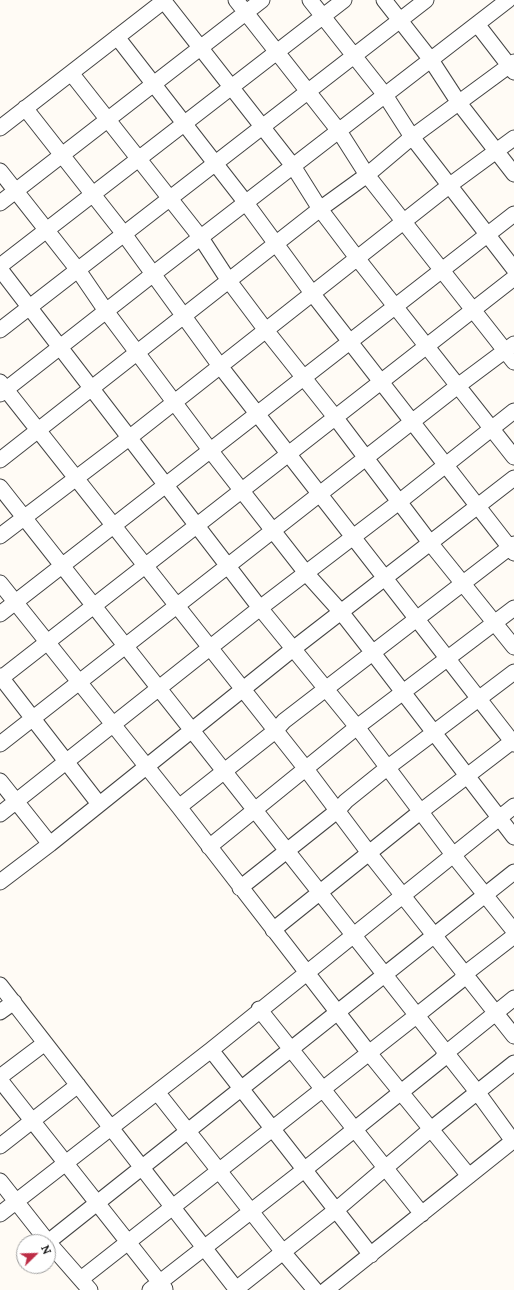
<!DOCTYPE html>
<html>
<head>
<meta charset="utf-8">
<style>
  body { margin:0 }
  #map { position:relative; width:514px; height:1290px; overflow:hidden; background:#fffbf5; font-family:Lora,serif }
  canvas { display:block }
  .north { position:absolute; left:16px; top:1234px; width:40px; height:40px; box-sizing:border-box; background:#fff; border:1px solid #a0a0a0; border-radius:50%; rotate:67deg; font-size:11px; font-weight:700; line-height:16px; text-align:center; color:#111 }
  .north::after { content:''; display:block; margin:auto; width:14px; height:18px; background:#bd2d46; clip-path:polygon(50% 0,100% 100%,50% 72%,0 100%) }
</style>
</head>
<body>
<div id="map">
<canvas width="514" height="1290"></canvas>
<div class="north">N</div>
</div>
<script>
const ctx = document.querySelector('canvas').getContext('2d');
ctx.lineJoin = 'round';
const toPath = rows => new Path2D(rows.map(r => 'M' + r).join(''));
function trace(path, color, width, dash) { ctx.strokeStyle = color; ctx.lineWidth = width; ctx.lineCap = dash ? 'butt' : 'round'; ctx.setLineDash(dash || []); ctx.stroke(path); }
const minor = toPath([
  [163,0,293,166,320,209,357,258,514,457],
  [236,0,339,131,367,175,514,362],
  [310,0,385,95,412,137,514,269],
  [384,0,431,60,459,103,514,174],
  [477,24,514,72],
  [117,37,246,203,312,293,514,553],
  [71,73,201,238,229,281,265,329,335,417,431,544,514,647],
  [25,108,124,234,220,366,514,744],
  [0,128,165,0],
  [0,171,78,270,106,311,210,450,306,573,341,612,373,653,514,837],
  [0,203,262,0],
  [0,266,344,0],
  [0,269,260,608,357,727,454,856,514,931],
  [0,330,426,0],
  [0,382,306,769,369,853,514,1036],
  [0,394,152,275,508,0],
  [0,460,320,209,367,175,412,137,514,62],
  [0,487,478,1093,513,1141],
  [0,536,129,438,450,185,514,138],
  [0,583,179,807,369,1053,469,1176],
  [0,614,514,214],
  [0,676,99,804],
  [0,679,514,278],
  [0,744,459,385,514,344],
  [0,781,50,844],
  [179,807,275,731,284,721,514,544],
  [0,814,260,608,399,502,514,411],
  [209,847,357,727,514,608],
  [0,882,50,844,293,649,514,478],
  [240,888,337,811,346,801,387,768,514,672],
  [273,930,420,812,514,740],
  [0,985,237,1290],
  [259,1009,422,1214],
  [0,1012,14,1002],
  [211,1050,371,1255],
  [0,1077,45,1043],
  [0,1080,165,1289],
  [157,1092,283,1252,315,1290],
  [0,1146,78,1085],
  [0,1181,48,1242,90,1290],
  [0,1214,211,1050,514,806],
  [48,1242,514,872],
  [81,1279,416,1016,460,981,466,973,514,936],
  [150,1290,304,1170,441,1060,446,1053,514,998],
  [235,1290,336,1210,431,1129,514,1063],
  [326,1290,514,1140]
]);
trace(minor, '#444', 17);
trace(minor, '#fff', 15);
</script>
</body>
</html>
